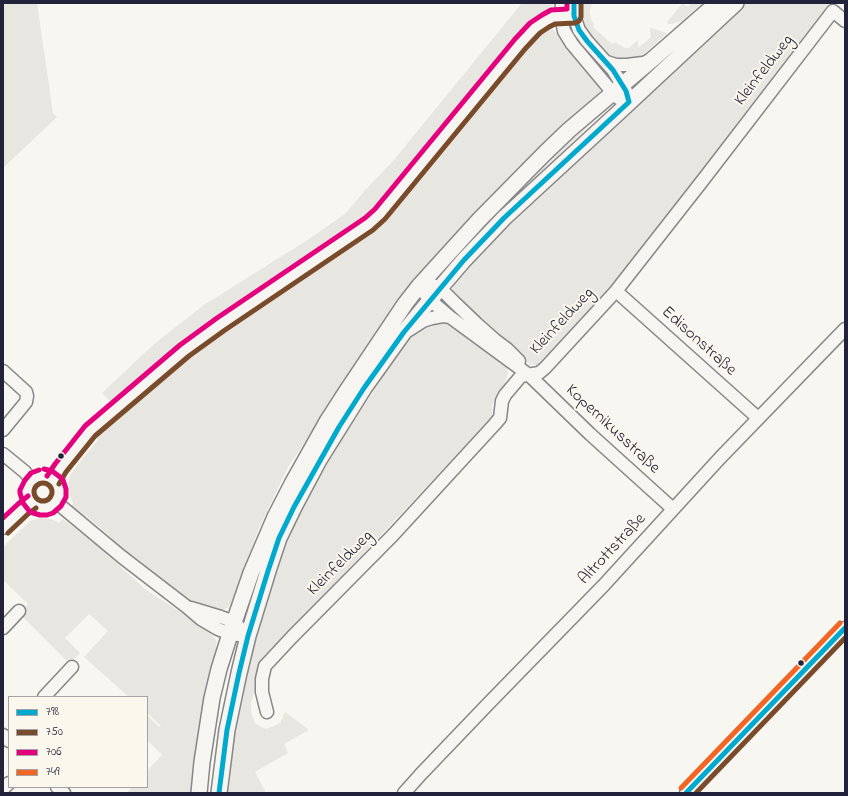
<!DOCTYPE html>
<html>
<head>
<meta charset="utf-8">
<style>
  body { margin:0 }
  #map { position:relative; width:848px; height:796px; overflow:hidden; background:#f8f6f0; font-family:"Indie Flower",sans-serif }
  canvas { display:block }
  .frame { position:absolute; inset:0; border:4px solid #22223b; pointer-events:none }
  .legend { position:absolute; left:8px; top:696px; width:140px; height:92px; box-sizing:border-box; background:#fbf7ec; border:1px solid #a4a2a5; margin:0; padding:5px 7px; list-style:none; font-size:12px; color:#22223b }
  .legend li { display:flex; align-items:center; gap:8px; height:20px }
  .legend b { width:20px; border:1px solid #a4a2a5 }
</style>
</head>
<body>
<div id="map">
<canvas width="848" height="796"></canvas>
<div class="frame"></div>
<ul class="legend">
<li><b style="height:5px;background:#00a9ce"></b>798</li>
<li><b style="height:5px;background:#7a4b2a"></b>750</li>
<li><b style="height:5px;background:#e5007d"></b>706</li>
<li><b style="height:5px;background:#f26522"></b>749</li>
</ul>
</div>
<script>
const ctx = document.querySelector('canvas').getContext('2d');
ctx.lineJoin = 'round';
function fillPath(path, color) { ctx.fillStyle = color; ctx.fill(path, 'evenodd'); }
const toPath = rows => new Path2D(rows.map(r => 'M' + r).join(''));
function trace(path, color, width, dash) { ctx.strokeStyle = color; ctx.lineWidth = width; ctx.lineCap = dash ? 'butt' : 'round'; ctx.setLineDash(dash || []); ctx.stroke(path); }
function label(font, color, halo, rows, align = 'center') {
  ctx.font = font + ' "Indie Flower",sans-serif'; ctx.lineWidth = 4; ctx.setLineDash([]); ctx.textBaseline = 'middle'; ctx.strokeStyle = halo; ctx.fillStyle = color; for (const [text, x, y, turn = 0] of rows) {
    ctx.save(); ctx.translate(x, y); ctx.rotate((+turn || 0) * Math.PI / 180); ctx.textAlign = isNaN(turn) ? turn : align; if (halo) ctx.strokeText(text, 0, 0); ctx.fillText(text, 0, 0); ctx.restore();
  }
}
fillPath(toPath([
  [3,3,37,3,53,113,57,117,3,168],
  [522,3,554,3,553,6,537,17,382,204,353,228,249,298,218,319,114,405,102,393,154,344,204,305,309,239,345,214,366,189,393,161],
  [577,3,592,3,590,10,590,14,591,20,595,25,593,27,612,44,615,42,625,48,629,48,638,40,638,48,651,37,650,29,651,28,667,33,645,53,637,58,621,61,608,57,583,30],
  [692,3,702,3,682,21,672,24,668,24,667,22,682,4,686,6,689,6],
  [743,3,832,3,831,4,615,284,539,365,537,366,530,364,521,359,453,293,453,284,459,273,489,239],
  [549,27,553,29,600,85,600,91,599,95,598,95,574,117,434,258,411,288,288,467,259,528,231,604,227,608,220,611,199,606,184,597,117,548,109,535,86,516,75,511,71,506,73,503,71,498,68,483,71,474,76,467,98,440,94,437,126,405,217,332,360,235,517,54,540,31,544,28],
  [569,27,570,28,578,41,610,75,614,82,613,83,575,41],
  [605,108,606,108,607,110,590,125,535,180,445,274,442,273,496,214,529,181],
  [451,321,504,362,507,367,508,372,504,387,492,404,492,417,313,607,272,652,263,664,251,703,251,713,255,723,263,728,267,729,280,723,285,712,309,730,284,744,288,753,255,772,266,793,225,793,241,682,279,553,295,520,341,441,391,364,412,336,420,328,428,323],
  [41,518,51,519,59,523,63,519,101,549,145,589,199,624,210,633,216,640,217,653,210,674,203,706,192,793,127,793,132,787,147,787,147,771,162,755,147,740,147,715,159,727,161,726,147,713,147,697,129,697,84,657,108,631,89,614,65,638,80,653,70,664,19,613,28,604,3,580,3,547,30,521]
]), '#e8e6e0');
const minor = toPath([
  [562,3,561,16,564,31,572,44,613,93,618,98,628,103],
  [574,3,574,16,579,30,587,41,613,70,626,91,629,102],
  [607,62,616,65,627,65,643,63,651,60],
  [423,281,440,288,455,303,477,324,495,340,507,349,519,361],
  [419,286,430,300,450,317,529,375,590,434,673,509],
  [616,291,758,418],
  [409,330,423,321,432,318,443,316,450,317],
  [3,371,26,392,27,396,26,402,3,430],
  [3,454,25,472,32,481],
  [42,476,50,478,56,482,59,490,59,495,56,502,50,507,46,508,42,508,34,506,29,500,27,492,30,484,35,479,42,476],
  [53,480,60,468,90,431,141,387,185,350,221,324,369,224,380,214,393,199,520,44,535,28,545,21,553,17,574,16],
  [56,502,122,557,187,607,201,619,218,629,230,634,248,636],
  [3,528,23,509,32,502],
  [191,608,221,617,234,622,240,628],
  [3,628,19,611],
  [44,697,72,667],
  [267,712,262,692,262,679,265,666,292,637,393,535,494,425,500,418,502,401,505,395,521,376,539,373,545,368,616,291,703,180,833,11,845,21],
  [3,735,9,741],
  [57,787,64,793],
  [3,789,9,783],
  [404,793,421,774,488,704,603,586,720,458,845,329],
  [686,793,845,628]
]);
const major = toPath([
  [199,793,202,762,212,698,219,669,230,634,251,573,275,517,292,484,328,420,346,392,405,304,419,286,479,220,544,154,569,130,654,58,717,3],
  [219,793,227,730,239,673,248,636,268,571,279,538,294,507,319,460,364,388,404,332,440,288,464,260,504,218,618,113,736,3]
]);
trace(minor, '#878688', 15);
trace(major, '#878688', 18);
trace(minor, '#f6f5f1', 12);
trace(major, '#f6f5f1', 15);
trace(toPath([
  [219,793,227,730,239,673,248,636,268,571,279,538,294,507,339,427,364,388,404,332,464,260,504,218,629,102,626,91,613,70,587,41,579,30,574,16,574,3],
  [686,793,845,628]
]), '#00a9ce', 5);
trace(toPath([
  '34 492a9 9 0 1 1 18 0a9 9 0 1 1-18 0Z',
  [59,484,66,472,95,436,189,356,225,330,373,230,385,219,525,49,540,33,549,27,555,24,575,23,579,21,581,17,581,3],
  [8,533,28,514,36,508],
  [696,793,845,638]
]), '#7a4b2a', 5);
trace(toPath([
  [39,470,31,473,25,480,20,490,20,493,23,503,30,512,40,515,47,515,53,513,61,506,66,497,66,489,63,480,60,477,52,471,44,469],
  [47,476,55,464,85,426,180,345,217,318,365,218,375,209,515,39,530,23,542,15,551,10,567,9,567,3],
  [3,518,18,504,28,496]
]), '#e5007d', 5);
trace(toPath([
  [681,788,840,623]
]), '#f26522', 5);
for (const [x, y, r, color] of [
  [61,456,3.5,"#22223b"],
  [801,663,3.5,"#22223b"]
]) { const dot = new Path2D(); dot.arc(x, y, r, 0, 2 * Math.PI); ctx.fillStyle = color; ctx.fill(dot); trace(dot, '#fbf7ec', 1.5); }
label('17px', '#22223b', '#fbf7ec', [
  ["Kleinfeldweg",765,71,-52],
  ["Kleinfeldweg",563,322,-47],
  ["Edisonstraße",698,342,42],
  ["Kopernikusstraße",612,430,43],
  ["Altrottstraße",613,550,-47],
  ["Kleinfeldweg",341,564,-45]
]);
</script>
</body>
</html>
